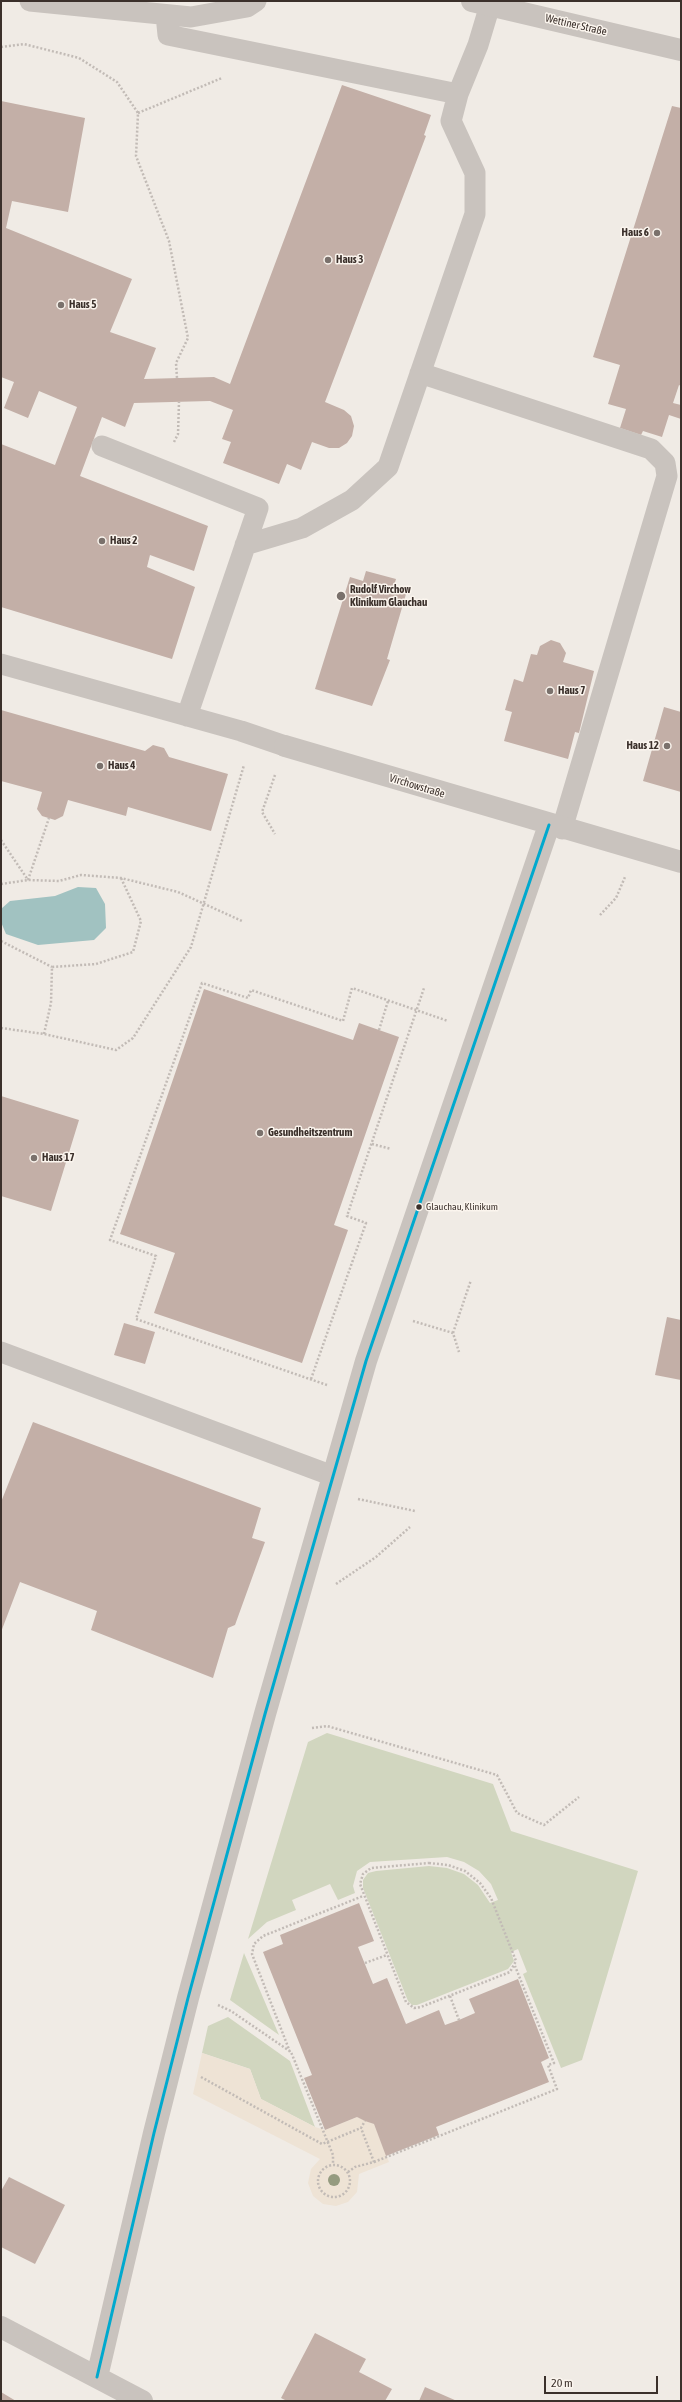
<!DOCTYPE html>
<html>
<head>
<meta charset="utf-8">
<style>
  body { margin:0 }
  #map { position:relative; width:682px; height:2402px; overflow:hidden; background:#f0ebe5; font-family:"Asap Condensed",sans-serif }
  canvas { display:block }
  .frame { position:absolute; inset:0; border:2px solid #3b302b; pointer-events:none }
  .scale { position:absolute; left:544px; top:2376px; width:114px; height:18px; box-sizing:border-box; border:2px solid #3b302b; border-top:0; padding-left:5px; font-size:12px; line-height:14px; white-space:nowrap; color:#3b302b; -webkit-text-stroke:3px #fbf5ee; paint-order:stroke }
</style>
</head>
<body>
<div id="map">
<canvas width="682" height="2402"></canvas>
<div class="frame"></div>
<div class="scale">20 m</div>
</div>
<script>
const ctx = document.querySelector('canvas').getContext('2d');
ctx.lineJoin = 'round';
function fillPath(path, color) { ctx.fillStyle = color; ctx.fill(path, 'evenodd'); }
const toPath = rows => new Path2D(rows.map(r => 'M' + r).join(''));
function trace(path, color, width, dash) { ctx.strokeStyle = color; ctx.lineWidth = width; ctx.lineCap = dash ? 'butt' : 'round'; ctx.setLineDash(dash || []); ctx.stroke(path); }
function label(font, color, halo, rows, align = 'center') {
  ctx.font = font + ' "Asap Condensed",sans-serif'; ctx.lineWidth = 3; ctx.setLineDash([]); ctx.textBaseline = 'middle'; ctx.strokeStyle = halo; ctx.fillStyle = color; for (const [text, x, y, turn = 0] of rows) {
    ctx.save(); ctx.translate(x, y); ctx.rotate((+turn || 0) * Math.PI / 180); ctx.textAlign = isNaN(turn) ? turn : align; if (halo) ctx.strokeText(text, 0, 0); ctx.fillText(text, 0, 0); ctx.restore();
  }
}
fillPath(toPath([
  [327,1733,493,1784,511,1831,638,1871,582,2060,561,2068,523,1974,527,1972,518,1949,511,1952,514,1961,508,1969,417,2005,412,2005,408,2001,363,1888,363,1880,368,1873,376,1871,429,1866,447,1868,464,1874,478,1885,490,1903,498,1900,491,1884,479,1871,464,1862,447,1857,370,1862,357,1871,353,1886,355,1893,338,1900,330,1884,292,1900,296,1910,267,1922,248,1939,308,1742],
  [244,1953,279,2035,230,2000],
  [228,2017,290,2061,315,2127,261,2099,250,2069,202,2053,208,2026]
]), '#d1d6bf');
fillPath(toPath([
  [202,2053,250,2069,261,2099,315,2127,325,2130,357,2117,374,2124,389,2162,359,2174,357,2192,348,2202,336,2206,323,2204,313,2196,308,2183,311,2169,320,2159,193,2094]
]), '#eee3d5');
fillPath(toPath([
  [78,887,96,888,105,904,106,928,94,940,38,945,6,934,1,922,1,909,10,901,55,896]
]), '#a1c2c1');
fillPath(toPath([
  [342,85,431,115,424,135,426,136,325,402,344,410,351,416,354,426,352,436,347,443,339,448,329,448,312,442,301,470,287,464,279,484,223,463,231,442,222,439,233,410,210,401,134,403,125,427,102,417,80,476,208,526,194,571,150,555,147,567,195,587,172,659,1,607,1,444,55,465,77,407,39,391,28,418,4,408,14,382,1,377,1,101,85,118,68,212,12,201,6,228,132,279,110,332,156,348,144,379,214,377,230,384],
  [672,106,681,108,681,386,679,385,673,403,681,405,681,419,669,415,662,437,643,431,641,435,620,428,626,409,608,404,620,365,593,357],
  [366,571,396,579,393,589,406,594,387,659,390,660,372,706,315,689,350,577,363,581],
  [551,640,560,643,566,653,563,662,594,671,579,733,575,732,568,759,504,741,512,712,505,710,514,679,523,682,531,654,537,655,540,646],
  [664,707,681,712,681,792,643,781],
  [1,710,145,751,153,745,164,748,169,757,228,774,211,831,128,807,126,816,68,800,63,816,55,820,42,816,37,809,42,792,1,781],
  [204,989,353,1040,359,1023,399,1037,334,1225,348,1230,302,1363,154,1313,175,1253,120,1234],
  [1,1096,79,1120,51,1211,1,1196],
  [667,1317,681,1320,681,1380,655,1375],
  [124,1323,155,1332,145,1364,114,1355],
  [33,1422,261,1508,252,1538,265,1542,235,1625,228,1628,213,1678,91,1630,97,1611,20,1582,1,1632,1,1502],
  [359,1903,374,1941,358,1947,373,1984,387,1978,406,2024,439,2010,445,2025,459,2020,475,2013,469,1999,518,1979,549,2058,541,2062,549,2082,436,2127,439,2135,386,2156,374,2124,365,2121,357,2117,325,2130,304,2078,312,2075,263,1952,283,1944,280,1935],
  [9,2177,65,2205,35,2264,1,2247,1,2191],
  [315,2333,366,2359,359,2372,392,2389,385,2401,287,2401,281,2398],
  [425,2387,457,2401,419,2401],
  [1,2392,16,2401,1,2401]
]), '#c3afa7');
trace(toPath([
  [1,47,24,44,79,58,117,82,138,113,136,156,169,241,188,338,176,363,177,378],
  [138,113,222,78],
  [174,442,178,434,179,402],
  [275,775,262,812,275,834],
  [1,840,28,880],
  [28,880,49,818],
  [1,884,28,880,59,881,81,875,121,878,178,892,242,921],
  [600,915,616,898,625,877],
  [1,941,52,967],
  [1,1028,44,1034,116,1050,133,1038,191,947,244,765],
  [379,1030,388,1001],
  [44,1034,51,1003,52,967,96,964,133,952,141,921,121,878],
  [372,1144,391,1149],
  [413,1321,453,1333,459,1352],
  [453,1333,471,1280],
  [311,1379,366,1223,347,1216,424,988],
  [327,1385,136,1319,156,1256,110,1240,202,983,248,998,251,990,343,1021,352,988,448,1021],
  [358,1499,415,1511],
  [336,1584,376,1557,410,1527],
  [312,1728,327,1726,497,1775,517,1813,544,1825,579,1797],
  [429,1863,448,1865,465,1871,480,1883,491,1898,516,1961,510,1972,421,2007,414,2008,406,2002,360,1884,363,1874,371,1868,429,1863],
  [365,1963,387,1955],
  [450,1996,459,2020],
  [218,2005,231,2011,291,2052,333,2155,333,2164],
  [290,2052,252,1954,254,1944,263,1936,363,1896],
  [201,2077,322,2144,361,2128,365,2121],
  [374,2162,557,2089,548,2065,554,2063,515,1966],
  '318 2181a16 16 0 1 1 32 0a16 16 0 1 1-32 0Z',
  [348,2172,355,2167,374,2162,361,2128]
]), '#c2bbb6', 2.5, [2, 2]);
trace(toPath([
  [30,1,191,17,247,7,256,1],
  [166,15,168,35,458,94,478,45,490,5],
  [420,373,651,449,665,463,667,476,562,829],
  [102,446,258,508,187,716],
  [245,545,302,528,352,500,388,467,475,214,475,173,451,121,458,94],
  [1,664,241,731,285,746],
  [1,1352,333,1476]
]), '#c9c3be', 21);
trace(toPath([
  [472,1,681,50],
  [285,746,681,862],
  [1,2327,142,2401],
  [97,2377,154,2133,188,1998,265,1714,366,1361,549,825]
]), '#c9c3be', 22);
trace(toPath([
  [97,2377,154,2133,188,1998,265,1714,366,1361,549,825]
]), '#00a9ce', 3);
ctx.fillStyle = '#959b80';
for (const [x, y] of [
  [334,2180]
]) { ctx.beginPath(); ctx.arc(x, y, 6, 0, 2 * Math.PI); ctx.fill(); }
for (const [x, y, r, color] of [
  [657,233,4,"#7a716c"],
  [328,260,4,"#7a716c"],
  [61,305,4,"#7a716c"],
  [102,541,4,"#7a716c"],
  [341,596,5,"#7a716c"],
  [550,691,4,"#7a716c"],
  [667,746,4,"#7a716c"],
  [100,766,4,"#7a716c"],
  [260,1133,4,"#7a716c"],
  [34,1158,4,"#7a716c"],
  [419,1207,3.5,"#3b302b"]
]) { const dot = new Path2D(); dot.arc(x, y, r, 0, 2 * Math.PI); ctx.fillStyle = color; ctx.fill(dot); trace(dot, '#fbf5ee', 1.5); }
label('10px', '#3b302b', '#fbf5ee', [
  ["Glauchau, Klinikum",426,1207]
], 'left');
label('11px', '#3b302b', '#fbf5ee', [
  ["Wettiner Straße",576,25,13],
  ["Virchowstraße",417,786,17]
]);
label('bold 11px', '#3b302b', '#fbf5ee', [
  ["Haus 6",649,233,"right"],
  ["Haus 3",336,260],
  ["Haus 5",69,305],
  ["Haus 2",110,541],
  ["Rudolf Virchow",350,590],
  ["Klinikum Glauchau",350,603],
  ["Haus 7",558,691],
  ["Haus 12",659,746,"right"],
  ["Haus 4",108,766],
  ["Gesundheitszentrum",268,1133],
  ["Haus 17",42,1158]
], 'left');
</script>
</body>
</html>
